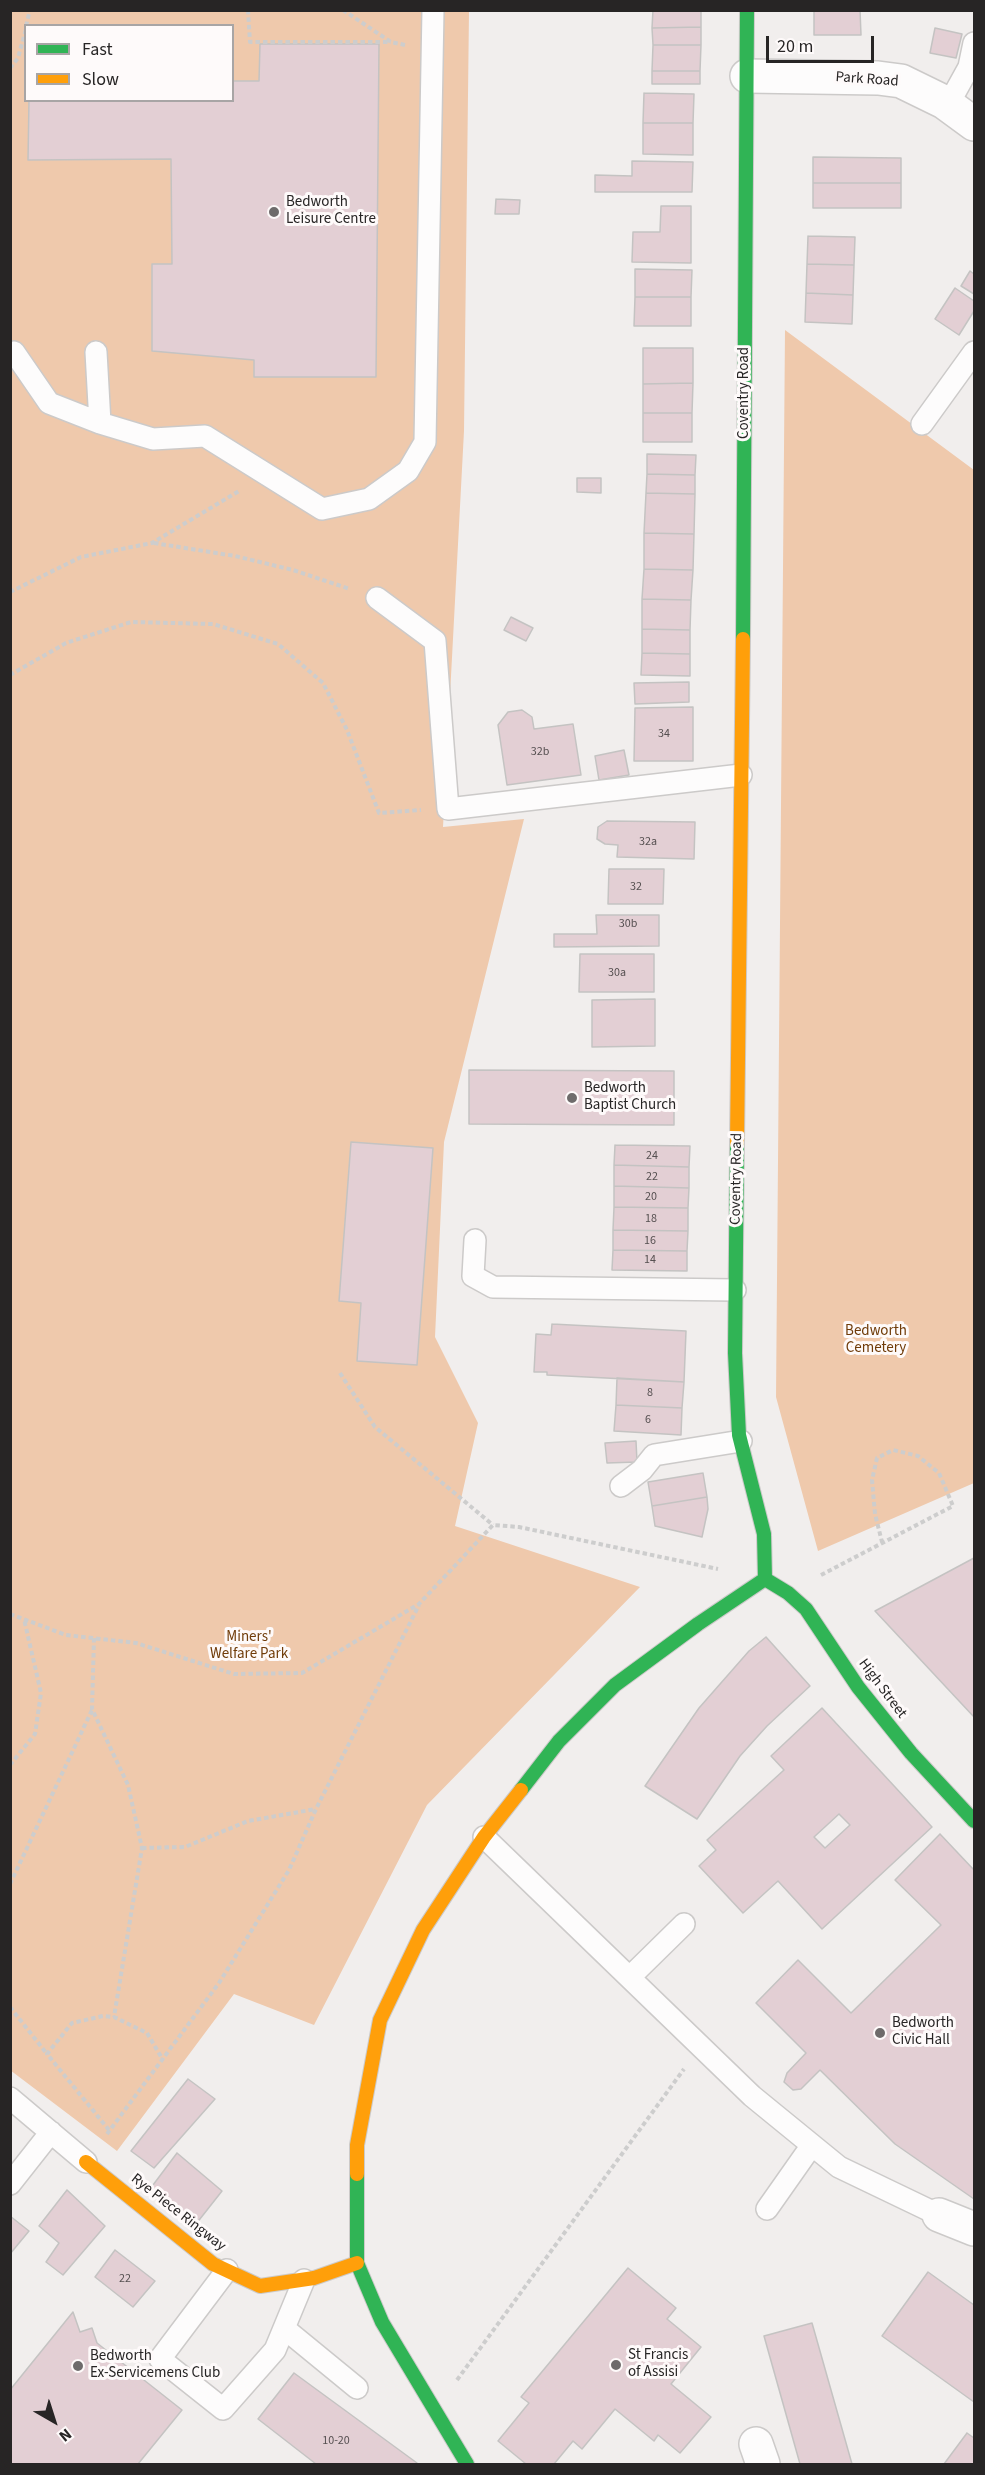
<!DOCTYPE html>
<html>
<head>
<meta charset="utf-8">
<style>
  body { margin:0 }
  #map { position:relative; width:985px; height:2475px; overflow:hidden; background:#f1eeed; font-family:"Source Sans 3",sans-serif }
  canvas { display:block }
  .frame { position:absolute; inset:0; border:12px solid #272525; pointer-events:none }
  .legend { position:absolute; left:24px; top:24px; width:210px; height:78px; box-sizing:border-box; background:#fefafa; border:2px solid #a8a5a5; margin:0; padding:8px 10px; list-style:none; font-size:18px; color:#272525 }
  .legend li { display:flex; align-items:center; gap:12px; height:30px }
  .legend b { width:30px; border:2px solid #a8a5a5 }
  .north { position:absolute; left:24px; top:2391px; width:60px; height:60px; -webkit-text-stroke:4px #fefafa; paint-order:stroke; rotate:141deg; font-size:16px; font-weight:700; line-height:24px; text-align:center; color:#272525 }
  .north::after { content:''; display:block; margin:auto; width:21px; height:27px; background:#272525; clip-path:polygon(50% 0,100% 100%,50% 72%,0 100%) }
  .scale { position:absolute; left:766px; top:36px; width:108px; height:27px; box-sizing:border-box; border:3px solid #272525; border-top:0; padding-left:8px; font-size:18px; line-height:21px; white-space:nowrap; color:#272525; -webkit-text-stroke:4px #fefafa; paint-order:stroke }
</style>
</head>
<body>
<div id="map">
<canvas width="985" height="2475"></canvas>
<div class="frame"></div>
<ul class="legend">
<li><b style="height:8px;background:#30b455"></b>Fast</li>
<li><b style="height:8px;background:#ff9f0a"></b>Slow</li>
</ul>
<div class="north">N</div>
<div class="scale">20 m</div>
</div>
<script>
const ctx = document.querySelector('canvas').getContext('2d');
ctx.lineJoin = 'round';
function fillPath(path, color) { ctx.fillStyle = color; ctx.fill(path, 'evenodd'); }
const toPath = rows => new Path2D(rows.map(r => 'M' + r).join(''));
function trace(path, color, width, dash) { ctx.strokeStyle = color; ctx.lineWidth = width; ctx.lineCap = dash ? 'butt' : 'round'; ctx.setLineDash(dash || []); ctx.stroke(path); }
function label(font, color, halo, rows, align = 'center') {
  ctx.font = font + ' "Source Sans 3",sans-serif'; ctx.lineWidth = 6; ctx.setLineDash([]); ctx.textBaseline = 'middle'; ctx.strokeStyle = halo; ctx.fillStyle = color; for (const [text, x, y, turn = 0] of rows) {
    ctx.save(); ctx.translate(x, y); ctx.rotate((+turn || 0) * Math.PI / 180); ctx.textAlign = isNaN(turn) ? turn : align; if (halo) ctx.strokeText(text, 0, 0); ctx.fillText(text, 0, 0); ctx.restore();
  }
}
fillPath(toPath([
  [10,11,469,11,464,431,443,827,524,819,444,1142,435,1337,478,1423,455,1526,640,1587,427,1805,314,2025,234,1994,117,2151,10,2070],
  [26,26,232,26,232,100,26,100],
  [785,330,974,470,974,1483,818,1551,776,1397]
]), '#efc9ac');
const building = toPath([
  [653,10,701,10,701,27,652,28,653,10],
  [814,10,860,10,861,35,814,35,814,10],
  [701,27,701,45,653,45,652,28,701,27],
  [935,28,962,34,956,58,930,53,935,28],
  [260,44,379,44,376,377,254,377,254,360,152,351,152,264,172,264,171,159,28,160,29,100,232,100,232,81,259,81,260,44],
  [653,45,701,45,700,71,652,71,653,45],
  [652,71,700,71,700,84,652,84,652,71],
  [644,93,694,94,693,123,643,123,644,93],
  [643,123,693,123,693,155,643,154,643,123],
  [813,157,901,158,901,183,813,183,813,157],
  [632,161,693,162,692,192,595,192,595,175,632,176,632,161],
  [813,183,901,183,901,208,813,208,813,183],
  [496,199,520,200,519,214,495,214,496,199],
  [661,206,691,206,691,263,632,262,633,232,660,232,661,206],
  [808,236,855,237,854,265,807,264,808,236],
  [807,264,854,265,853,295,806,293,807,264],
  [635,269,692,270,691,297,635,297,635,269],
  [970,271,974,274,974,294,961,286,970,271],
  [955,288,974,301,974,311,959,335,935,319,955,288],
  [806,293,853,295,852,324,805,322,806,293],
  [635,297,691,297,691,326,634,326,635,297],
  [643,348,693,348,693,383,643,384,643,348],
  [693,383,692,413,643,413,643,384,693,383],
  [643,413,692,413,692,442,643,442,643,413],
  [647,454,696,455,695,475,647,474,647,454],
  [647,474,695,475,695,494,646,493,647,474],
  [577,478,601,478,601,493,577,492,577,478],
  [646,493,695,494,694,534,644,533,646,493],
  [644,533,694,534,693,570,644,569,644,533],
  [644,569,693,570,691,600,642,599,644,569],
  [642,599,691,600,690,630,642,629,642,599],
  [511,617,533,628,526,641,504,630,511,617],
  [642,629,690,630,690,654,642,653,642,629],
  [642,653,690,654,690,676,641,675,642,653],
  [689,682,689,702,635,704,634,683,689,682],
  [693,707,693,761,634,761,635,708,693,707],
  [522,710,532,717,534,729,573,724,581,775,507,785,498,725,508,712,522,710],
  [624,750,629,775,599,780,595,756,624,750],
  [607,821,695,822,694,859,617,857,618,845,605,844,597,839,598,827,607,821],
  [609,869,664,869,663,904,608,904,609,869],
  [596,915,659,915,659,946,554,947,554,934,597,934,596,915],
  [580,954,654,954,654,992,579,992,580,954],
  [655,999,655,1046,592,1047,592,1000,655,999],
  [469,1070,674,1071,674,1125,469,1124,469,1070],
  [351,1142,433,1148,417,1365,357,1361,361,1303,339,1301,351,1142],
  [615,1145,690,1146,689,1167,614,1165,615,1145],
  [614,1165,689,1167,689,1188,614,1186,614,1165],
  [614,1186,689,1188,688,1208,614,1207,614,1186],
  [614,1207,688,1208,688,1231,613,1230,614,1207],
  [613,1230,688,1231,687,1251,613,1250,613,1230],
  [613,1250,687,1251,687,1271,612,1270,613,1250],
  [552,1324,686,1331,684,1382,547,1375,547,1372,534,1372,536,1334,551,1335,552,1324],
  [617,1378,684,1382,682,1408,616,1405,617,1378],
  [616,1405,682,1408,681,1435,614,1431,616,1405],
  [636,1441,637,1462,607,1463,605,1443,636,1441],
  [703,1473,707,1497,652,1506,648,1482,703,1473],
  [707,1497,708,1509,702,1537,655,1526,652,1506,707,1497],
  [974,1558,974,1717,875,1611,974,1558],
  [766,1637,810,1686,767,1726,740,1756,697,1819,645,1786,699,1708,749,1651,766,1637],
  [822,1708,932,1827,822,1929,778,1881,743,1913,699,1866,716,1850,707,1840,784,1770,771,1756,822,1708],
  [839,1814,850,1825,825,1848,814,1837,839,1814],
  [940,1834,974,1870,974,2199,895,2144,820,2070,801,2089,793,2090,784,2082,787,2073,806,2053,756,2003,798,1960,851,2013,941,1925,895,1880,940,1834],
  [188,2079,215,2099,154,2168,131,2151,188,2079],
  [177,2153,222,2191,196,2224,150,2189,177,2153],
  [67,2190,105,2226,63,2275,46,2262,59,2243,39,2226,67,2190],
  [10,2216,29,2231,10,2254,10,2216],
  [115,2250,155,2281,133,2307,95,2277,115,2250],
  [628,2268,676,2308,667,2319,701,2347,671,2384,711,2417,680,2453,658,2435,654,2441,615,2409,582,2449,573,2441,554,2464,526,2464,498,2441,529,2403,521,2397,628,2268],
  [928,2272,974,2305,974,2402,882,2336,928,2272],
  [73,2312,80,2332,92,2328,97,2343,182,2410,138,2464,10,2464,10,2390,73,2312],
  [812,2323,852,2464,800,2464,764,2336,812,2323],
  [294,2373,417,2463,415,2464,316,2464,258,2419,294,2373],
  [967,2433,974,2438,974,2464,944,2464,967,2433]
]);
fillPath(building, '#e3cfd4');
trace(building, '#c4c3c2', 1.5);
const lane = toPath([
  [948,105,969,67,974,43],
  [14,352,49,403,100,423,153,439,205,436,322,509,369,499,408,471,425,442,433,10],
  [96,352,100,423],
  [922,424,974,352],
  [377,598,435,641,448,809,741,775],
  [475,1240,473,1276,493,1287,735,1290],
  [621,1486,642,1470,654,1455,741,1441],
  [484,1837,752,2096,839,2167,939,2215],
  [630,1977,684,1924],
  [10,2098,86,2162],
  [10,2184,51,2132],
  [767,2209,812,2145],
  [227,2270,160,2359,223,2409,275,2350,304,2280],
  [285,2329,357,2388]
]);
const street = toPath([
  [747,76,878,78,901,81,944,102,974,124],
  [939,2215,974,2229],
  [756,2444,763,2464]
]);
const fast = toPath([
  [743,639,747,10],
  [737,1143,735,1353,739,1435,764,1534,765,1579],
  [765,1579,788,1593,806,1609,858,1687,911,1753,974,1821],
  [521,1790,559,1741,615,1685,698,1624,765,1579],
  [357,2174,357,2263,382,2322,467,2464]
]);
const slow = toPath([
  [737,1143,743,639],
  [86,2162,213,2264,260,2286,314,2278,357,2263],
  [357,2174,357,2145,380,2020,423,1930,484,1837,521,1790]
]);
trace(lane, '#cccac9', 24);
trace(street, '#cccac9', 36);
trace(fast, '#cccac9', 16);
trace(slow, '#cccac9', 16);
trace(toPath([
  [248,10,250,42,391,42],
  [343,10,391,42,405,45],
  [26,26,30,10],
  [10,68,18,58,26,29],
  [154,543,235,556,293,570,350,589],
  [10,592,81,557,152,543,239,491],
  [10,675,66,643,131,622,213,624,278,644,323,683,347,730,379,813,421,810],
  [340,1373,375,1427,493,1525],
  [821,1575,953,1506,939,1473,918,1456,893,1450,877,1458,872,1480,875,1514,882,1542],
  [10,1614,66,1635,136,1643,234,1674,302,1673,419,1604,493,1525,519,1527,718,1569],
  [94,1638,92,1709,128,1785,142,1848,114,2017],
  [10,1765,35,1734,41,1693,24,1619],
  [142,1848,185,1847,248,1821,316,1809],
  [10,1884,92,1710],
  [10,2007,47,2054],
  [109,2130,47,2054,72,2023,103,2016,114,2017,147,2033,163,2060],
  [107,2134,219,1983,289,1870,316,1809,419,1605],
  [457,2380,684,2069]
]), '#cdcdcd', 4, [4.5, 3]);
trace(lane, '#fdfcfc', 21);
trace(street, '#fdfcfc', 33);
trace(fast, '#30b455', 14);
trace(slow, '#ff9f0a', 14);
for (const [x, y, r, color] of [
  [274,212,6,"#6e6b6b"],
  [572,1098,6,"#6e6b6b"],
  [880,2033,6,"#6e6b6b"],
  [616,2365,6,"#6e6b6b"],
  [78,2366,6,"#6e6b6b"]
]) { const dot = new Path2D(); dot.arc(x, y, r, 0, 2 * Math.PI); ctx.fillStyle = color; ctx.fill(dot); trace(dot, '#fefafa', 2); }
label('12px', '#565051', null, [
  ["34",664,734],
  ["32b",540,752],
  ["32a",648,842],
  ["32",636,887],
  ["30b",628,924],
  ["30a",617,973],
  ["24",652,1156],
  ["22",652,1177],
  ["20",651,1197],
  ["18",651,1219],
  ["16",650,1241],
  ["14",650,1260],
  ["8",650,1393],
  ["6",648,1420],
  ["22",125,2279],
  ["10-20",336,2441]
]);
label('15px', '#272525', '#fefafa', [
  ["Park Road",867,80,4],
  ["Coventry Road",745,393,-90],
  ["Coventry Road",737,1179,-89],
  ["High Street",882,1689,53],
  ["Rye Piece Ringway",178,2213,38]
]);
label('15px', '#272525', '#fefafa', [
  ["Bedworth",286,203],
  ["Leisure Centre",286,220],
  ["Bedworth",584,1089],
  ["Baptist Church",584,1106],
  ["Bedworth",892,2024],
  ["Civic Hall",892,2041],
  ["St Francis",628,2356],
  ["of Assisi",628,2373],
  ["Bedworth",90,2357],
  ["Ex-Servicemens Club",90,2374]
], 'left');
label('15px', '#703c09', '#fefafa', [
  ["Bedworth",876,1332],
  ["Cemetery",876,1349],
  ["Miners'",249,1638],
  ["Welfare Park",249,1655]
]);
</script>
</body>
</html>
